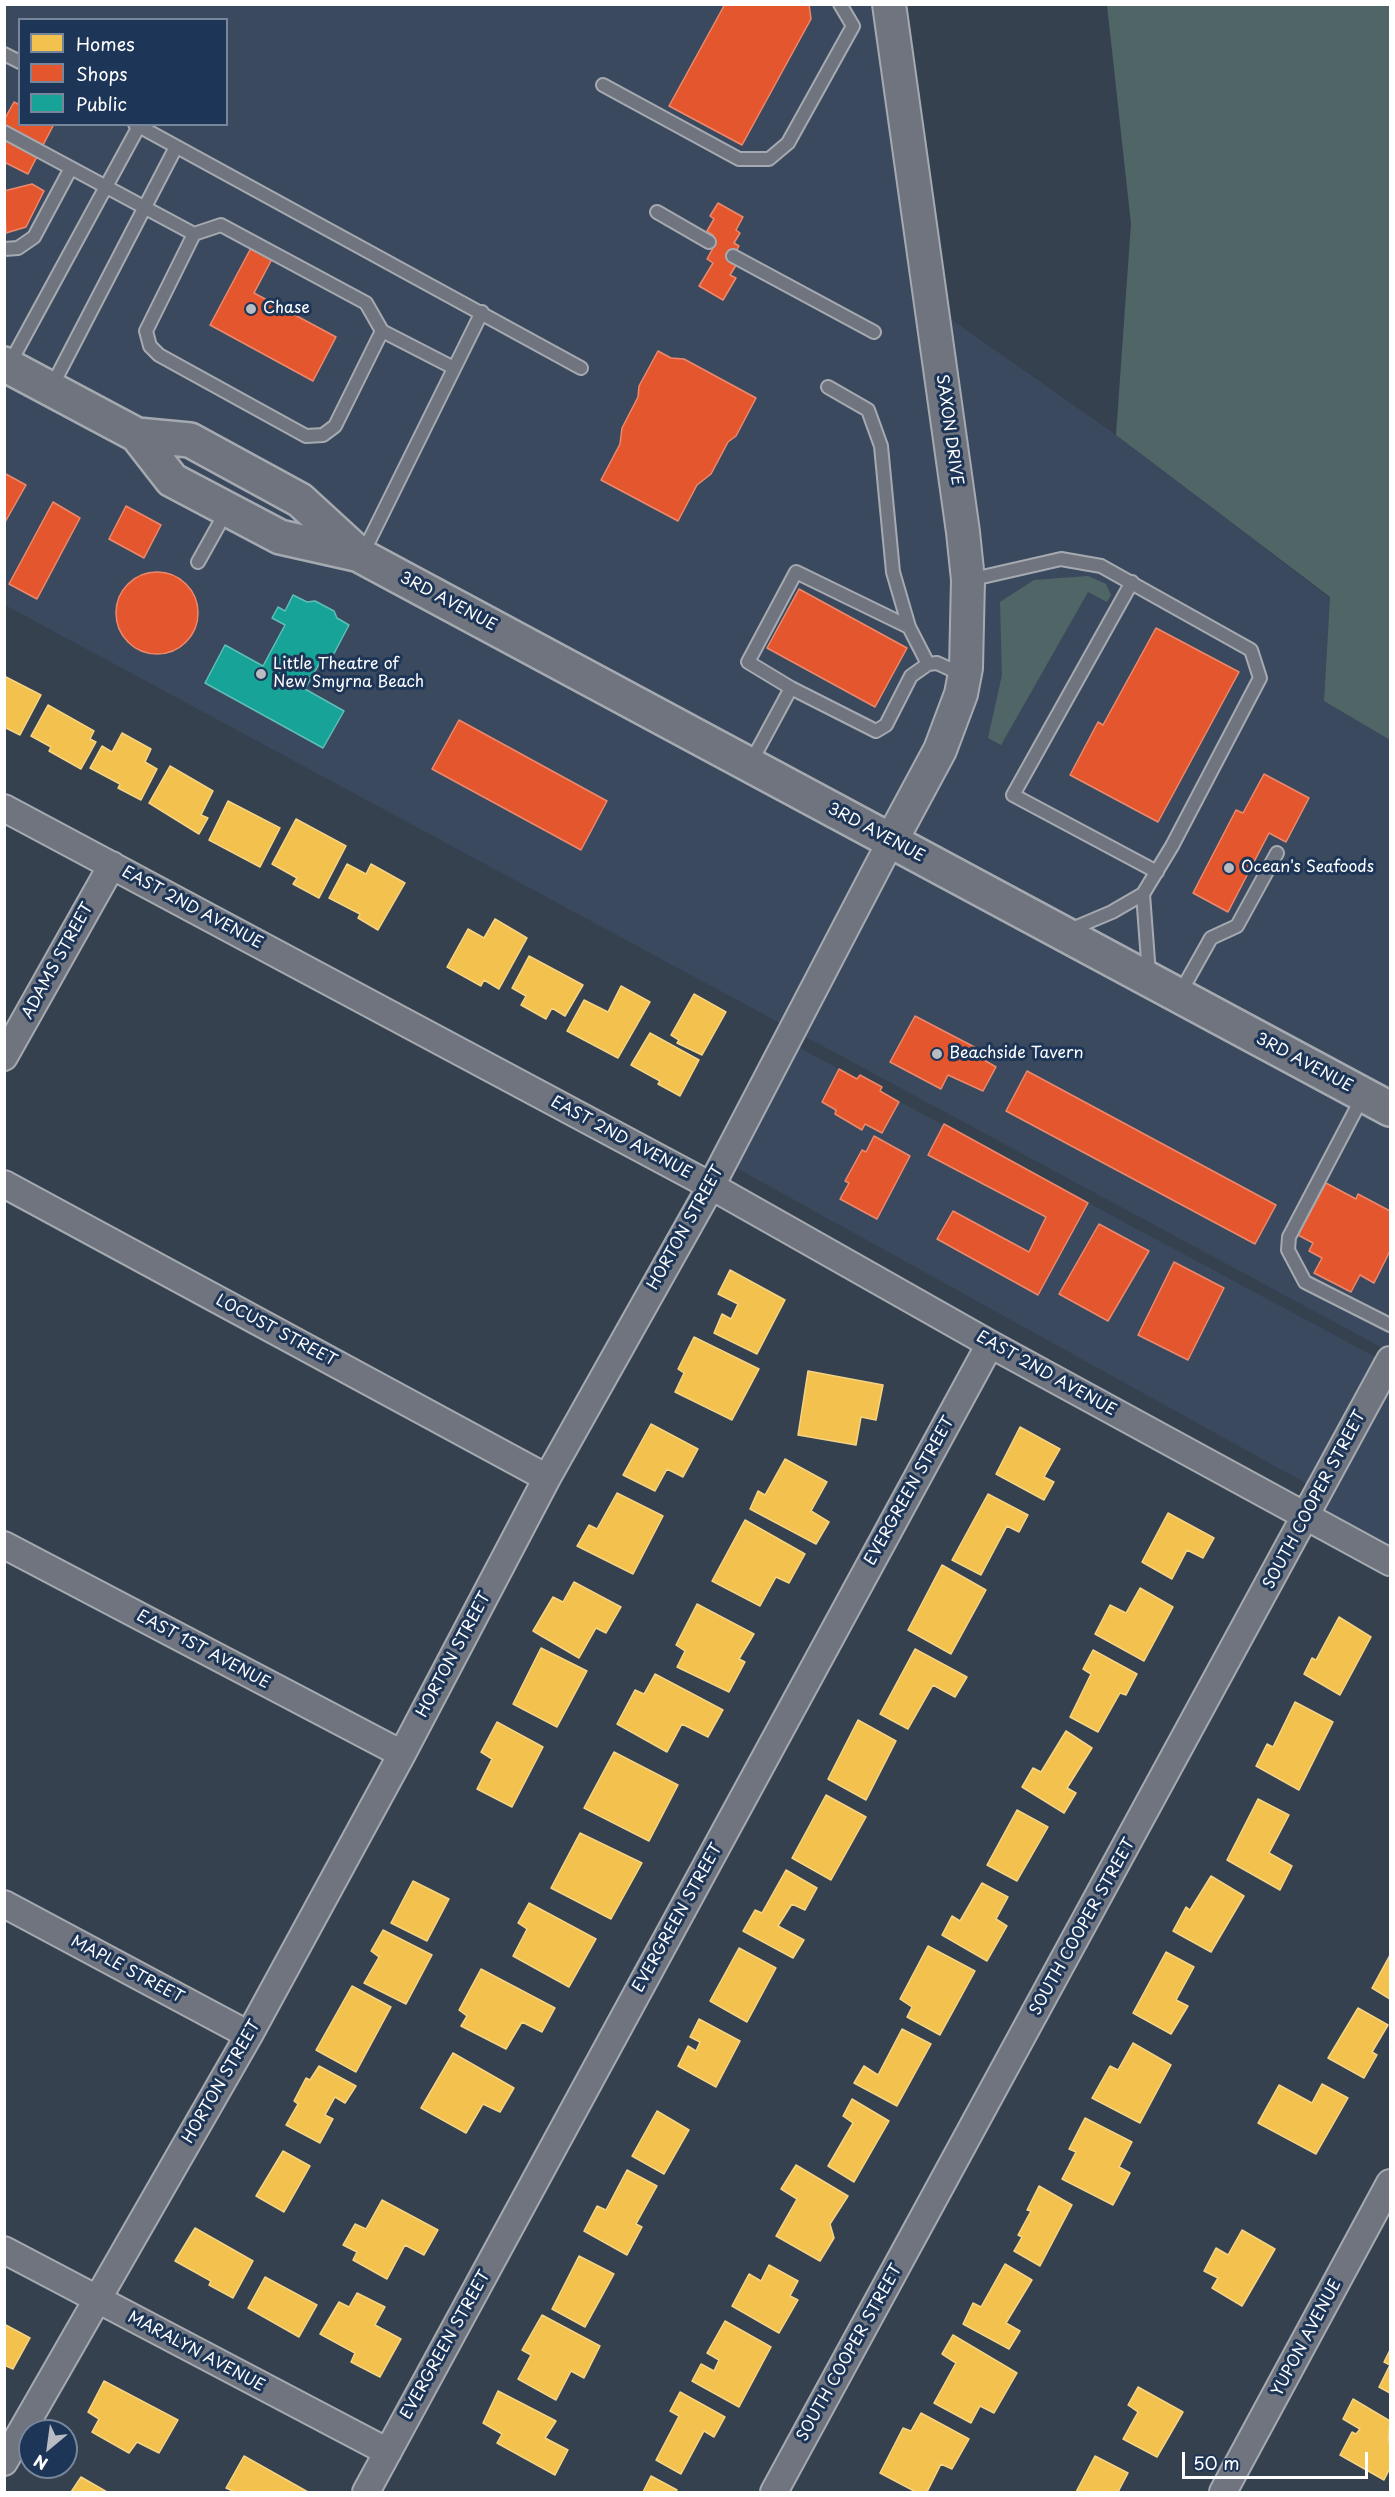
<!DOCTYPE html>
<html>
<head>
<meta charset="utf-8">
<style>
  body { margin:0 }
  #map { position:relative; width:1395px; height:2497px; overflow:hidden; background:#364150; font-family:"Playpen Sans",sans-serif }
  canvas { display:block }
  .frame { position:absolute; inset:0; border:6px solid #fff; pointer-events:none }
  .legend { position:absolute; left:18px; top:18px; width:210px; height:108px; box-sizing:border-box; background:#1d3557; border:2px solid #77869a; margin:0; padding:8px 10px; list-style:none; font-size:18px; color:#fff }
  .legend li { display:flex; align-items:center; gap:12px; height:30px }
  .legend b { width:30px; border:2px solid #77869a }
  .north { position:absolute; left:18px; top:2419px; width:60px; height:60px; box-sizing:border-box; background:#1d3557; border:2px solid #77869a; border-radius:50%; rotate:209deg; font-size:16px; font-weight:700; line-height:24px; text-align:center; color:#fff }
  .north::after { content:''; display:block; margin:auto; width:21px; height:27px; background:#b9bcc2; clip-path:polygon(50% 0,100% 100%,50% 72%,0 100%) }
  .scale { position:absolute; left:1182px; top:2452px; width:186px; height:27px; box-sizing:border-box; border:3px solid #fff; border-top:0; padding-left:8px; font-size:18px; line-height:21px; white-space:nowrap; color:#fff; -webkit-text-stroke:4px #1d3557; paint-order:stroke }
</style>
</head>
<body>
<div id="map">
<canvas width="1395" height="2497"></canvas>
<div class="frame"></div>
<ul class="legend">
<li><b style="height:16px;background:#f2c14e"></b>Homes</li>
<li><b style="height:16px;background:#e4572e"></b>Shops</li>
<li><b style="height:16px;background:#17a398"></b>Public</li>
</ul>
<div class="north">N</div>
<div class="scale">50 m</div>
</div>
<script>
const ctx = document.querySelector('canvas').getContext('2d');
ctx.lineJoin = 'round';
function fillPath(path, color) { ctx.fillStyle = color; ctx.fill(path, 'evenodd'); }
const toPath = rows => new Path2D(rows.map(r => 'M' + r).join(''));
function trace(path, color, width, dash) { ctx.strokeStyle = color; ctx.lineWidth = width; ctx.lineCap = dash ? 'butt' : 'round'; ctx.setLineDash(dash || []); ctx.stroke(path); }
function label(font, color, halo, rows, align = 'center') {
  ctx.font = font + ' "Playpen Sans",sans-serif'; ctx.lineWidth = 6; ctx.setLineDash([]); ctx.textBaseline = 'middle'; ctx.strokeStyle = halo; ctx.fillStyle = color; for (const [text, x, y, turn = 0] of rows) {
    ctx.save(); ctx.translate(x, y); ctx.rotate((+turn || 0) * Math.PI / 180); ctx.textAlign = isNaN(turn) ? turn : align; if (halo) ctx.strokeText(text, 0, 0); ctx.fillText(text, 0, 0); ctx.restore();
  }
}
fillPath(toPath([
  [4,5,889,5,932,306,1116,435,1330,598,1324,701,1390,740,1390,1352,5,605],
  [20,20,226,20,226,124,20,124],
  [796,1046,1379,1359,1311,1486,733,1166],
  [1390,1360,1390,1562,1306,1517]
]), '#3b495e');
fillPath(toPath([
  [1107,5,1390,5,1390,740,1324,701,1330,597,1116,435,1131,224],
  [1088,576,1106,584,1111,595,1107,602,1088,592,1001,745,988,738,1002,675,1000,602,1034,580]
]), '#506666');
const homes = toPath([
  [4,676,41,695,20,735,4,727,4,676],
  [48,705,94,731,90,739,96,742,81,769,49,751,51,747,31,736,48,705],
  [122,733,151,749,145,762,157,769,141,800,118,788,120,784,90,768,102,746,112,752,122,733],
  [170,766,213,791,201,815,208,818,199,834,149,803,170,766],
  [228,801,280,828,260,867,209,840,228,801],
  [296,819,346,846,319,898,293,884,297,878,272,864,296,819],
  [347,864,366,874,371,864,405,883,378,930,358,918,360,914,329,898,347,864],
  [495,919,527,938,499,989,484,980,481,986,447,967,468,929,484,938,495,919],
  [529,956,583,985,565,1016,552,1008,546,1019,521,1005,526,996,512,988,529,956],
  [621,986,650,1002,618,1058,567,1031,584,1000,608,1012,621,986],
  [694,994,726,1012,702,1055,677,1043,679,1040,671,1035,694,994],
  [650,1033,699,1060,680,1096,658,1084,660,1081,631,1065,650,1033],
  [730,1270,785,1300,757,1354,714,1333,722,1314,731,1319,738,1304,718,1294,730,1270],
  [694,1337,759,1369,732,1420,675,1392,684,1373,678,1369,694,1337],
  [808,1371,883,1385,876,1420,861,1417,856,1445,798,1435,808,1371],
  [651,1424,698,1449,683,1477,667,1469,655,1491,623,1475,651,1424],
  [1020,1427,1060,1449,1044,1477,1054,1482,1044,1500,996,1474,1020,1427],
  [785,1459,827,1482,811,1511,829,1522,816,1544,750,1509,758,1491,765,1495,785,1459],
  [617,1493,663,1516,633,1574,577,1546,589,1525,597,1529,617,1493],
  [988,1494,1028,1515,1019,1532,1007,1526,981,1575,952,1560,988,1494],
  [1168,1513,1214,1538,1203,1558,1187,1550,1172,1579,1142,1562,1168,1513],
  [745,1520,805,1554,789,1583,776,1577,760,1606,712,1581,745,1520],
  [942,1565,986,1590,951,1654,908,1630,942,1565],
  [574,1582,621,1607,606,1633,596,1628,579,1658,533,1631,553,1597,563,1602,574,1582],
  [1140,1588,1173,1607,1144,1661,1095,1634,1110,1605,1126,1613,1140,1588],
  [697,1604,754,1634,739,1659,745,1662,729,1692,677,1667,685,1651,676,1645,697,1604],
  [1339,1617,1371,1637,1340,1695,1304,1674,1312,1658,1316,1660,1339,1617],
  [541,1648,587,1671,557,1727,513,1704,541,1648],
  [915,1649,967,1677,955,1697,933,1685,908,1729,880,1714,915,1649],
  [1093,1650,1137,1674,1126,1695,1120,1693,1098,1732,1070,1717,1091,1674,1083,1669,1093,1650],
  [655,1674,723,1710,708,1737,682,1724,667,1752,617,1724,635,1690,644,1694,655,1674],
  [1295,1702,1333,1722,1299,1790,1256,1766,1267,1744,1273,1747,1295,1702],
  [858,1720,896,1741,866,1800,828,1779,858,1720],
  [497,1722,543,1747,512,1807,477,1789,492,1759,481,1752,497,1722],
  [1066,1731,1092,1748,1067,1788,1076,1793,1064,1813,1022,1787,1033,1768,1041,1772,1066,1731],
  [614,1752,678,1785,649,1841,584,1808,614,1752],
  [826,1795,866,1817,831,1880,792,1858,826,1795],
  [1258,1799,1289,1815,1269,1853,1292,1866,1280,1890,1227,1860,1258,1799],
  [1017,1810,1048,1827,1017,1881,987,1865,1017,1810],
  [580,1833,642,1863,611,1919,551,1888,580,1833],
  [786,1870,817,1888,805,1910,792,1904,778,1926,804,1940,793,1958,743,1931,755,1910,762,1913,786,1870],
  [1211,1876,1244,1896,1211,1952,1173,1931,1186,1907,1190,1910,1211,1876],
  [413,1881,449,1899,427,1941,391,1923,413,1881],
  [982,1883,1008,1897,996,1919,1007,1926,987,1961,942,1935,952,1916,960,1921,982,1883],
  [529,1903,596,1939,569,1987,513,1956,527,1929,518,1923,529,1903],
  [383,1930,432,1955,406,2004,364,1983,379,1957,371,1951,383,1930],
  [928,1946,975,1971,940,2035,907,2017,912,2007,900,1999,928,1946],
  [739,1948,776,1968,747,2022,710,2001,739,1948],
  [1166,1952,1194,1967,1176,2000,1188,2006,1171,2034,1133,2013,1166,1952],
  [1390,1955,1390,1999,1372,1988,1390,1955],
  [481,1969,555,2008,542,2032,522,2022,506,2049,461,2026,467,2016,459,2010,481,1969],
  [352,1986,391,2007,356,2072,316,2050,352,1986],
  [1358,2008,1388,2025,1372,2052,1377,2055,1364,2078,1328,2058,1358,2008],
  [699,2019,740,2041,716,2087,678,2066,688,2046,696,2051,700,2042,690,2037,699,2019],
  [902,2029,931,2044,897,2106,854,2083,864,2066,878,2075,902,2029],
  [1133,2043,1171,2065,1140,2123,1092,2098,1110,2066,1118,2070,1133,2043],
  [453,2053,514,2088,500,2112,483,2104,466,2133,421,2108,453,2053],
  [319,2066,356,2086,345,2103,335,2097,325,2115,333,2119,320,2143,286,2125,298,2104,294,2101,306,2078,310,2080,319,2066],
  [1322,2084,1348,2098,1316,2154,1258,2123,1279,2085,1312,2103,1322,2084],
  [852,2099,889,2121,854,2182,828,2166,853,2123,843,2116,852,2099],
  [657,2111,689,2130,664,2174,632,2156,657,2111],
  [1085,2118,1132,2142,1119,2167,1130,2173,1113,2205,1062,2179,1076,2152,1069,2149,1085,2118],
  [283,2151,310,2166,284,2212,256,2196,283,2151],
  [796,2165,848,2196,830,2224,834,2238,820,2261,776,2236,797,2199,781,2189,796,2165],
  [627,2170,657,2186,636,2224,642,2227,627,2255,584,2231,597,2206,606,2210,627,2170],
  [1039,2186,1072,2205,1040,2266,1014,2251,1022,2237,1018,2235,1031,2211,1027,2210,1039,2186],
  [382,2200,438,2230,424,2255,405,2245,387,2279,353,2260,357,2252,343,2245,355,2224,366,2229,382,2200],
  [195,2228,253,2261,233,2298,209,2285,211,2281,175,2261,195,2228],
  [1242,2230,1275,2249,1242,2306,1212,2288,1218,2278,1204,2271,1216,2248,1228,2255,1242,2230],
  [579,2256,614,2274,585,2327,552,2309,579,2256],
  [1005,2264,1032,2280,1006,2323,1020,2331,1009,2349,963,2324,973,2303,981,2307,1005,2264],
  [769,2265,798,2281,790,2296,798,2300,779,2333,732,2306,749,2274,761,2281,769,2265],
  [265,2277,317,2305,299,2337,248,2308,265,2277],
  [357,2293,385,2307,375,2325,401,2339,380,2377,351,2362,355,2353,320,2334,339,2302,349,2307,357,2293],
  [542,2315,600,2346,584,2378,571,2371,556,2400,518,2379,531,2355,522,2350,542,2315],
  [725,2321,771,2347,739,2407,692,2381,701,2364,714,2371,719,2360,707,2353,725,2321],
  [4,2324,30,2338,13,2369,4,2365,4,2324],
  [953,2335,1017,2373,994,2413,980,2406,971,2423,934,2403,956,2363,942,2354,953,2335],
  [1390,2350,1390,2393,1379,2387,1390,2365,1384,2362,1390,2350],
  [104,2381,178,2420,159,2453,137,2442,129,2453,92,2432,99,2419,88,2412,104,2381],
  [1138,2387,1183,2412,1157,2457,1123,2439,1138,2412,1128,2405,1138,2387],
  [498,2391,556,2421,545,2438,568,2450,555,2475,497,2443,502,2434,483,2423,498,2391],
  [680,2392,725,2417,714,2437,704,2431,681,2474,656,2460,679,2416,670,2411,680,2392],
  [1353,2399,1390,2421,1388,2442,1390,2443,1390,2468,1384,2480,1340,2455,1352,2432,1356,2434,1360,2429,1343,2419,1353,2399],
  [921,2413,969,2439,952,2469,941,2464,927,2492,916,2492,880,2473,903,2428,911,2431,921,2413],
  [244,2456,308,2492,235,2492,226,2488,244,2456],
  [1095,2456,1128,2473,1118,2492,1076,2492,1095,2456],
  [651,2476,677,2490,676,2492,643,2492,651,2476],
  [81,2477,107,2492,71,2492,81,2477]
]);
fillPath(homes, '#f2c14e');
trace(homes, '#f6d483', 1.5);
const shops = toPath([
  [725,4,809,4,811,19,742,145,669,106,725,4],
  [14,102,20,105,20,124,54,124,28,174,4,162,4,120,14,102],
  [32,184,44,191,26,227,6,233,4,191,32,184],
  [718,203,743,217,736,230,740,233,734,243,739,246,732,259,738,262,730,275,736,278,723,300,699,286,713,263,707,259,713,248,708,244,713,235,707,231,714,219,710,216,718,203],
  [251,248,272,259,254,293,336,337,313,381,210,325,251,248],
  [658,351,671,358,684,359,756,398,736,436,728,442,711,474,697,485,678,521,601,480,620,444,622,428,638,397,639,386,658,351],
  [4,473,26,485,4,524,4,473],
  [53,502,80,518,37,599,9,584,53,502],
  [126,506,161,525,144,558,109,539,126,506],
  '116 613a41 41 0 1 1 82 0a41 41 0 1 1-82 0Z',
  [799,589,907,648,875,707,767,648,799,589],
  [1156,628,1239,672,1158,822,1070,775,1098,722,1103,725,1156,628],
  [459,720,607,801,581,850,432,769,459,720],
  [1264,774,1309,798,1286,842,1269,833,1228,912,1193,893,1236,810,1243,813,1264,774],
  [915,1016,982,1051,979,1057,996,1067,983,1091,948,1075,941,1089,890,1062,915,1016],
  [839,1069,857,1079,860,1075,882,1087,880,1091,899,1102,882,1133,865,1124,862,1130,835,1114,836,1110,822,1102,839,1069],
  [1027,1071,1276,1205,1255,1244,1006,1111,1027,1071],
  [944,1124,1088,1203,1038,1295,937,1239,953,1211,1029,1252,1046,1217,928,1155,944,1124],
  [874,1136,910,1156,877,1219,840,1199,849,1183,845,1181,862,1150,866,1152,874,1136],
  [1326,1183,1356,1199,1358,1194,1390,1211,1390,1251,1374,1283,1360,1275,1351,1292,1314,1273,1322,1258,1309,1251,1313,1243,1298,1235,1326,1183],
  [1099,1224,1149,1251,1108,1321,1059,1294,1099,1224],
  [1174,1262,1224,1288,1188,1360,1138,1335,1174,1262]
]);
fillPath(shops, '#e4572e');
trace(shops, '#ec896d', 1.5);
const public = toPath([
  [293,595,307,602,315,601,334,611,337,618,349,625,329,663,322,659,305,689,344,711,323,748,205,683,225,645,263,666,285,625,272,618,278,607,285,611,293,595]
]);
fillPath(public, '#17a398');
trace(public, '#5dbfb7', 1.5);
const service = toPath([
  [4,54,20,62],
  [603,85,739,159,769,159,788,143,853,26,840,4],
  [135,124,581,368],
  [4,132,194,234,146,331,150,346,159,355,306,436,323,435,335,426,382,331,454,368],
  [657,212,709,242],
  [194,234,221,225,366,303,382,331],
  [4,249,18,248,34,237,71,168],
  [733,256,874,332],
  [9,365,139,126],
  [828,387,868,410,881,446,893,572,909,627,928,664],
  [51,388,176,147],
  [362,555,482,312],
  [198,562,227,510],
  [969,580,1061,559,1101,566,1251,650,1260,678,1172,846,1143,894],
  [1132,582,1013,795,1157,872],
  [909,627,796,572,748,662,791,688,876,731,886,725,911,676,928,664,937,663,963,675],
  [750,764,791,688],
  [1067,931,1112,912,1143,894,1149,974],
  [1179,995,1211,938,1237,926,1277,853],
  [1363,1096,1289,1237,1288,1250,1305,1282,1390,1325]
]);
const minor = toPath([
  [4,808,711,1186,990,1344,1390,1562],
  [4,1057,112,865],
  [4,1184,547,1478],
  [4,1545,402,1754],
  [4,1904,249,2035],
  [4,2250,388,2452],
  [4,2462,249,2035,402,1754,547,1478,711,1186,891,841],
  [366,2492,990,1344],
  [774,2492,1390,1360],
  [1223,2492,1390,2183]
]);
const tertiary = toPath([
  [889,4,963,532,968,580,966,668,961,694,940,750,891,841]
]);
const secondary = toPath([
  [4,364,137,435,190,440,300,500,361,556,1390,1109],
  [137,435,172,480,280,537,360,555]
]);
trace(service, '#a5aab0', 16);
trace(minor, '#a5aab0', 30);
trace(tertiary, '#a5aab0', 36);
trace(secondary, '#a5aab0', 38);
trace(service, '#6f747e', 12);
trace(minor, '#6f747e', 26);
trace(tertiary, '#6f747e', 32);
trace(secondary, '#6f747e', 33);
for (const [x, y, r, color] of [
  [251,309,6,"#b9bcc2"],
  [261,674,6,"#b9bcc2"],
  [1229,868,6,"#b9bcc2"],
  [937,1054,6,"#b9bcc2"]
]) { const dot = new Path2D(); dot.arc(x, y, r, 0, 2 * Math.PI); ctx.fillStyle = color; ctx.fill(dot); trace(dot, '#1d3557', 2); }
label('16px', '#fff', '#1d3557', [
  ["Chase",263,309],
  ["Little Theatre of",273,665],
  ["New Smyrna Beach",273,683],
  ["Ocean's Seafoods",1241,868],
  ["Beachside Tavern",949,1054]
], 'left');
label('16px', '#fff', '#1d3557', [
  ["SAXON DRIVE",949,430,82],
  ["3RD AVENUE",448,602,28],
  ["3RD AVENUE",876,833,28],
  ["EAST 2ND AVENUE",192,908,28],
  ["ADAMS STREET",58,961,-61],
  ["3RD AVENUE",1304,1063,28],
  ["EAST 2ND AVENUE",621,1138,28],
  ["HORTON STREET",686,1228,-61],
  ["LOCUST STREET",276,1331,28],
  ["EAST 2ND AVENUE",1046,1374,29],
  ["EVERGREEN STREET",910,1491,-61],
  ["SOUTH COOPER STREET",1315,1500,-62],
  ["EAST 1ST AVENUE",203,1650,28],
  ["HORTON STREET",454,1655,-62],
  ["EVERGREEN STREET",678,1918,-61],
  ["SOUTH COOPER STREET",1083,1927,-61],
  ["MAPLE STREET",127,1970,28],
  ["HORTON STREET",222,2082,-60],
  ["YUPON AVENUE",1307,2338,-62],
  ["EVERGREEN STREET",446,2345,-61],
  ["MARALYN AVENUE",196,2352,28],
  ["SOUTH COOPER STREET",850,2353,-61]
]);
</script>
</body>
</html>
